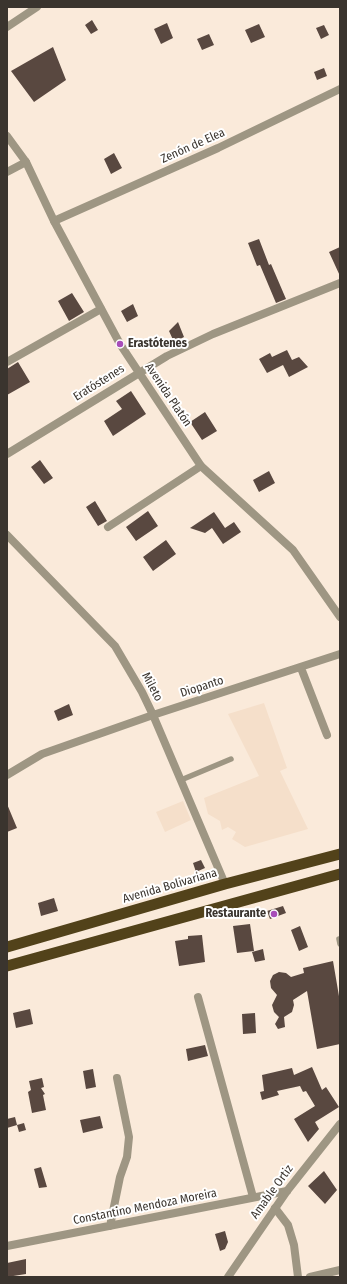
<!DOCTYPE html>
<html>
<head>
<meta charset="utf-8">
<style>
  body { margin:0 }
  #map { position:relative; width:347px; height:1284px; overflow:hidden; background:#faeada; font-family:"Fira Sans Condensed",sans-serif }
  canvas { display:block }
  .frame { position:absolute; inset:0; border:8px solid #3a342e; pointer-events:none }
</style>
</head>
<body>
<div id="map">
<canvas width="347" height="1284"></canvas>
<div class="frame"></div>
</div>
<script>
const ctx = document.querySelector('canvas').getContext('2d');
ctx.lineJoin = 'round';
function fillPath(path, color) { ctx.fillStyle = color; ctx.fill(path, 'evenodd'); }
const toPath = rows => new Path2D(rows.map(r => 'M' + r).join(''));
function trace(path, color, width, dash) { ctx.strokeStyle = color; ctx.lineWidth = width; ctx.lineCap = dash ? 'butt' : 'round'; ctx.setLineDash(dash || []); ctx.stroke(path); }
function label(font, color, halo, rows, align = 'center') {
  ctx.font = font + ' "Fira Sans Condensed",sans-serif'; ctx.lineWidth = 4; ctx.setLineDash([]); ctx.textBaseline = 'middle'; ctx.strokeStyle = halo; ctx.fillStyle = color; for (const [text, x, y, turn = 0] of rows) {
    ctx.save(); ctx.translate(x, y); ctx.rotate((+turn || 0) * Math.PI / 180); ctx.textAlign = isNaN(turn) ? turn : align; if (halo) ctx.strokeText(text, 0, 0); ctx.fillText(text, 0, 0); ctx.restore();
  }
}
fillPath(toPath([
  [264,703,287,768,280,771,308,829,245,847,232,839,236,832,228,827,222,830,220,821,208,814,204,798,259,776,228,714],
  [183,801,191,820,165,832,156,812]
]), '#f5dfca');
fillPath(toPath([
  [92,20,98,30,91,34,85,25],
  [167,23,173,38,161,44,154,29],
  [259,24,265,37,251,43,245,30],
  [324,25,329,35,321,39,316,28],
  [209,34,214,45,202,50,197,39],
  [53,47,66,80,34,102,11,71],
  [324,68,327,76,317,80,314,72],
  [114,153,122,168,111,174,104,159],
  [259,239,269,265,271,264,286,299,276,303,260,265,257,266,248,243],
  [340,247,340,276,329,252],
  [72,293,84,312,69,321,58,301],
  [133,304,138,316,127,322,121,311],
  [178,322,184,337,174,342,169,331],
  [287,350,292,360,299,357,308,367,289,377,283,365,267,373,259,359,270,353,272,357],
  [18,362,30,382,7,395,7,369],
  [131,391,146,414,113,436,104,421,122,409,116,401],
  [205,412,217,431,202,440,190,422],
  [40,460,53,478,44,484,31,467],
  [269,471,275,483,259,492,253,480],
  [95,501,107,521,98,526,86,507],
  [148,511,158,526,136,541,126,527],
  [214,512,225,528,234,522,241,532,223,544,212,528,205,533,190,528],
  [166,540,176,554,153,571,143,557],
  [69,704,73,715,58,721,54,711],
  [7,804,17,828,7,832],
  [201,860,205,868,196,872,193,863],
  [54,898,58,911,41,916,38,903],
  [283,906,286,913,270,919,267,911],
  [250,924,254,951,237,953,233,926],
  [300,926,308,947,299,951,291,930],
  [202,935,205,962,179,966,175,941,188,939,188,936],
  [263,949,265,960,255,962,252,952],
  [333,961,340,1002,340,1044,317,1049,307,991,293,1000,294,1005,292,1012,284,1017,285,1027,278,1029,275,1024,279,1017,274,1012,272,1005,277,995,271,988,270,981,273,975,279,972,286,973,291,977,304,973,303,968],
  [30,1009,33,1024,16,1028,13,1013],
  [255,1013,256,1033,243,1034,242,1014],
  [205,1045,208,1056,188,1061,186,1049],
  [312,1067,322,1090,326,1087,339,1107,315,1122,319,1129,308,1142,294,1119,315,1106,306,1091,303,1092,300,1086,277,1091,279,1095,262,1100,260,1092,264,1091,262,1075,292,1068,294,1075],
  [93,1069,96,1087,86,1089,83,1071],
  [42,1078,44,1087,41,1088,45,1094,43,1095,46,1110,32,1113,28,1092,31,1090,29,1081],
  [100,1116,103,1128,83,1133,80,1120],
  [15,1117,17,1125,7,1128,7,1119],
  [24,1123,26,1130,19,1132,17,1125],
  [41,1167,47,1187,39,1188,34,1169],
  [324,1171,337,1190,325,1204,308,1186],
  [225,1231,228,1242,225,1249,220,1251,215,1234],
  [26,1259,26,1274,7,1277,7,1263]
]), '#594840');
trace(toPath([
  [181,780,231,759],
  [339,939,340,944]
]), '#9e9683', 5.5);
trace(toPath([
  [7,27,37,7],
  [7,172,26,162],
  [54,221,218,148,340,89],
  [7,362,101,309],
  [7,454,167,356,213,334,340,283],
  [108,527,201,466],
  [7,535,115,646,142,692,153,715,225,884],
  [301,668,327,735],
  [7,775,42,754,153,715,340,654],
  [198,997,253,1197],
  [275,1208,288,1225,294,1245,298,1277],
  [110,1226,120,1177,127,1157,129,1137,117,1078],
  [7,1246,287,1191],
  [310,1277,340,1270]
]), '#9e9683', 8);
trace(toPath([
  [7,136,26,162,54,221,120,344,201,466,293,550,340,617],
  [228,1277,287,1191,340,1124]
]), '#9e9683', 8);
trace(toPath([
  [7,947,225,884,340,854],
  [7,966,340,874]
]), '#52421a', 11);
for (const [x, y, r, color] of [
  [120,344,4,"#a74db9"],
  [274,914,4,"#a74db9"]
]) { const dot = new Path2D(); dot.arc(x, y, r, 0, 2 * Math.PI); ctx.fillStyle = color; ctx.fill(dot); trace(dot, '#fff', 1.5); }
label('12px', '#3a342e', '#fff', [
  ["Zenón de Elea",193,146,-24],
  ["Eratóstenes",99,383,-32],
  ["Avenida Platón",168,395,56],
  ["Mileto",152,687,62],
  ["Diopanto",202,687,-18],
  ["Avenida Bolivariana",170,886,-16],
  ["Amable Ortiz",272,1192,-54],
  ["Constantino Mendoza Moreira",145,1207,-11]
]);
label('bold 12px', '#3a342e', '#fff', [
  ["Erastótenes",128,344],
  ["Restaurante",266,914,"right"]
], 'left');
</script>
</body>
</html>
